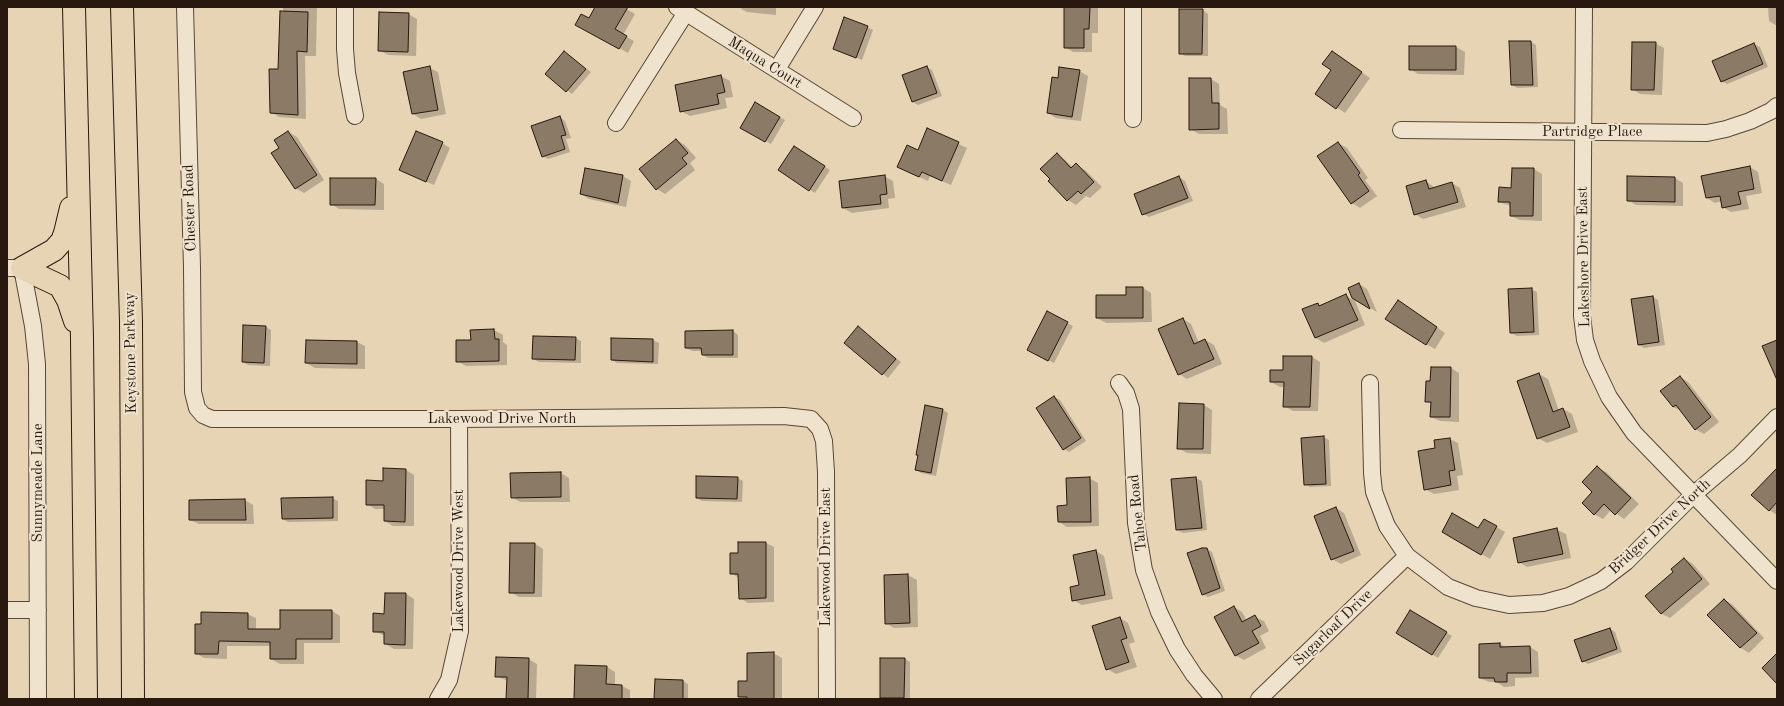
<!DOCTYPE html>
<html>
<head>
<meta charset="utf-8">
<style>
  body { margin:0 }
  #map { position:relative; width:1784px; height:706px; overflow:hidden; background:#e6d4b4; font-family:"Old Standard TT",serif }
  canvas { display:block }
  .frame { position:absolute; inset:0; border:8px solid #28180f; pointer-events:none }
</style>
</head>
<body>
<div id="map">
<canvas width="1784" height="706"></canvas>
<div class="frame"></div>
</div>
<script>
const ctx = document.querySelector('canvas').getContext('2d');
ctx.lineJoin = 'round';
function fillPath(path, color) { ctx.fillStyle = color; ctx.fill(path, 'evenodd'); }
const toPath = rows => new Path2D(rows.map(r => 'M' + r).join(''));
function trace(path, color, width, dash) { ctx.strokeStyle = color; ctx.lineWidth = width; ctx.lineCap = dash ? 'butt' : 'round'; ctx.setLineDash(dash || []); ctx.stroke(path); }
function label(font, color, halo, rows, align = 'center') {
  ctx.font = font + ' "Old Standard TT",serif'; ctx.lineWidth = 4; ctx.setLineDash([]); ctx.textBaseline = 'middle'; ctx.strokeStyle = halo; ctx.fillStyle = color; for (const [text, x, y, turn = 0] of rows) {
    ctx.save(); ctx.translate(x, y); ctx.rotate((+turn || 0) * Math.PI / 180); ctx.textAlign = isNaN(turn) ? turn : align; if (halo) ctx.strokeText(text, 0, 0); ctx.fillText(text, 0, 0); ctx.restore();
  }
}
fillPath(toPath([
  [283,7,317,7,316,56,305,56,306,119,279,117,271,112,279,70],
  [596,7,623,7,635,14,623,35,634,41,628,53,584,29],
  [742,7,776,7,776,15,747,12,741,9],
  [1065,7,1098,7,1098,33,1092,33,1092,52,1073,52,1065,47],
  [1768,7,1777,7,1777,26,1769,21],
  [1203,10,1208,14,1208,56,1185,56,1180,53],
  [408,14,417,19,416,56,388,55,379,50],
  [867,27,873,30,862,60,834,48],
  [1531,42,1536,45,1538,87,1517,88,1512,85],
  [1655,43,1664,48,1662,95,1640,94,1632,89],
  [1754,44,1760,47,1768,67,1727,84,1722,81],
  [1410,47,1456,47,1465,52,1464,75,1418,74,1410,69],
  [564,52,591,72,572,94,546,74],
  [1340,57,1370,78,1345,113,1316,93],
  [927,67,932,70,942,96,918,105,913,102],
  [430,68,438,72,446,114,421,119,413,114],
  [1079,71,1088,76,1081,121,1056,118,1048,113,1059,79],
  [721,76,730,81,733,97,725,98,727,108,690,116,681,111],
  [1211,79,1219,84,1220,105,1227,109,1228,134,1199,134,1190,129],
  [755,103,785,120,771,144,741,127],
  [560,117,565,121,571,138,566,139,570,152,548,159,543,156],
  [928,130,967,148,951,185,930,176,928,181,898,167,918,151],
  [288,132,297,137,324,180,304,193,295,188,281,148],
  [676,140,685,145,696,158,690,163,695,170,665,194,657,189],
  [442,143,450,148,434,185,400,170],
  [1338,143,1347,148,1368,178,1365,180,1377,196,1360,208,1352,203],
  [800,150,830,170,815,193,810,190],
  [1057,155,1065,160,1073,168,1076,165,1085,170,1102,187,1090,198,1086,196,1076,205,1068,200,1051,179],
  [1750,167,1758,172,1762,193,1746,196,1749,209,1731,212,1723,207,1722,201,1715,203,1707,198],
  [586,169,623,176,631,181,626,207,589,199,581,194],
  [1534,169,1542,174,1542,221,1520,220,1511,216,1511,206,1499,202],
  [884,176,893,181,895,198,888,199,889,208,852,213,843,208],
  [1179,177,1185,181,1193,201,1149,217,1143,214],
  [1675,178,1683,183,1683,206,1636,205,1628,200],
  [376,179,384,184,384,210,339,209,331,204],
  [1426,181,1435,188,1452,183,1460,188,1466,207,1423,219,1415,214],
  [1359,284,1367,289,1377,312,1354,298,1365,325,1324,343,1316,338,1304,310,1318,304,1321,306,1346,296,1354,300,1349,288],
  [1143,288,1151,293,1152,322,1106,323,1097,318,1127,296],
  [1531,289,1537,292,1539,335,1517,336,1511,333],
  [1653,297,1658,300,1665,345,1644,348,1639,345],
  [1406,306,1445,333,1435,349,1426,344],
  [1183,319,1191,324,1199,343,1205,340,1214,345,1222,364,1187,379,1179,374],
  [1067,323,1073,326,1054,363,1034,353],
  [266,327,271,330,270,366,248,365,243,362],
  [858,327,901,362,888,378,845,343],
  [494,330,503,335,503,342,507,345,507,365,466,366,457,361,472,341,471,331],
  [733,331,738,335,738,358,708,358,703,355,702,351,692,351,686,348],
  [575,338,581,341,581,363,539,362,533,359],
  [612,339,653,340,659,343,658,364,617,363,612,360],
  [357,342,365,346,365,369,315,368,306,363],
  [1312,357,1320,362,1318,411,1293,411,1284,406,1285,387,1280,387,1271,382,1284,371],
  [1451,368,1459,373,1459,422,1440,421,1431,417,1432,404,1426,401,1431,382],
  [1539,374,1548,379,1559,411,1563,409,1572,414,1578,432,1547,443,1538,438],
  [1680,377,1688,382,1719,422,1704,434,1695,429,1682,411,1673,407],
  [1054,397,1060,400,1086,441,1069,452,1064,449],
  [1204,405,1212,410,1211,454,1187,453,1178,448],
  [926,406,943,410,948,413,936,476,921,473,916,470],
  [1323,437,1329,440,1331,486,1310,487,1305,484],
  [1450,439,1458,443,1463,475,1457,476,1459,490,1434,494,1425,489,1436,449],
  [1597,468,1606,472,1639,504,1624,519,1611,510,1603,519,1594,514,1593,492],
  [406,470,414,475,414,526,393,526,385,521,385,509,375,509,367,504,384,482],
  [1777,470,1777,515,1769,510],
  [561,473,569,478,570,502,520,502,512,497],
  [737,478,743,481,742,502,702,501,697,498],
  [1089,478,1098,483,1099,526,1067,527,1059,522,1068,506],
  [1196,478,1202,481,1207,530,1183,533,1177,530,1172,480],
  [332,498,338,501,338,521,288,522,283,519],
  [245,500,253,505,254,524,199,524,190,520],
  [1336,508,1344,513,1361,555,1341,564,1332,559],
  [1484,520,1505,532,1490,559,1443,532,1479,530],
  [1557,530,1566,534,1571,558,1527,567,1519,562],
  [766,543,774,547,774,602,748,603,740,598,739,578,731,573,739,554],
  [535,544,543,549,542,597,519,597,510,592],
  [1207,549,1212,552,1225,591,1208,597,1202,594],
  [1096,551,1104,556,1113,599,1082,605,1073,600],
  [1685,559,1693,564,1710,584,1670,618,1662,614,1646,596,1675,572],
  [908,575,917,580,918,627,894,628,886,623,885,576],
  [406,594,414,599,413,649,394,649,385,644,385,636,374,631,385,615],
  [1725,600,1733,605,1764,638,1749,653,1741,648,1709,615],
  [1234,607,1242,612,1247,621,1255,617,1264,621,1269,631,1260,636,1266,648,1244,660,1235,655],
  [332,611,340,616,340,643,304,643,304,664,280,664,271,659,271,646,227,646,227,659,204,658,196,653,202,625,247,614,256,618,256,630,281,630],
  [1410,611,1452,636,1438,658,1397,633],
  [1120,618,1128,623,1135,642,1129,644,1137,667,1116,674,1107,669],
  [1610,629,1615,632,1622,652,1588,664,1583,661],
  [1500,644,1507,648,1530,647,1538,652,1539,677,1515,678,1515,686,1504,687,1497,682,1489,682,1480,678,1480,645],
  [773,653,782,658,782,699,744,699,739,696,748,682],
  [528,659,537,664,536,699,507,699,508,681,496,676],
  [905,659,910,662,910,699,884,699,881,697],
  [607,667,615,672,615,686,622,686,630,690,630,699,575,699],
  [683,681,688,684,688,699,655,699]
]), '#0003');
const building = toPath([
  [595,7,628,7,615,29,627,36,619,49,575,25,581,14,589,18,595,7],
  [1064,7,1090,7,1089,29,1084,29,1084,48,1064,48,1064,7],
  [1179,9,1203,9,1202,54,1179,54,1179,9],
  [280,11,308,12,307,52,297,51,298,115,270,113,269,69,278,69,280,11],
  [379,12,409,13,408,52,378,51,379,12],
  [844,17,868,26,856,58,833,49,844,17],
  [1509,41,1531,41,1533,85,1511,85,1509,41],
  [1632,42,1656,42,1654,90,1631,90,1632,42],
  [1754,43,1763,64,1721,82,1712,61,1754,43],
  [1409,46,1456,46,1456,70,1409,70,1409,46],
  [564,51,586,69,566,92,545,74,564,51],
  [1332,51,1362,72,1336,109,1315,94,1331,70,1322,64,1332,51],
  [430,66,438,110,412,114,403,72,430,66],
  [927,66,937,93,912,102,902,75,927,66],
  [1059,67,1080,70,1072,117,1047,113,1052,77,1058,78,1059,67],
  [721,75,725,92,717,94,719,104,680,112,675,85,721,75],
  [1189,78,1211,78,1212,103,1219,103,1219,129,1189,130,1189,78],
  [755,102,780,117,765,142,740,128,755,102],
  [560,116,566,135,561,136,565,149,542,157,531,126,560,116],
  [927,128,959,142,942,181,922,172,919,177,897,167,907,145,918,150,927,128],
  [288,131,317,175,295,189,271,153,279,148,274,140,288,131],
  [416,131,443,142,426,182,399,170,416,131],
  [676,139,688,153,682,158,687,164,656,190,639,169,676,139],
  [1338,142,1360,173,1358,175,1369,191,1351,204,1317,156,1338,142],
  [794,146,825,166,809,191,778,170,794,146],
  [1057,153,1071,168,1076,163,1094,182,1081,194,1078,191,1067,201,1048,181,1050,179,1040,169,1057,153],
  [1750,166,1754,189,1738,192,1741,204,1722,208,1720,196,1706,198,1701,176,1750,166],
  [585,168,623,175,618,203,580,194,585,168],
  [1512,168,1534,168,1533,216,1510,216,1510,202,1498,202,1499,187,1511,188,1512,168],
  [885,175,887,194,880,195,881,204,842,208,839,181,885,175],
  [1179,176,1188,198,1142,215,1134,194,1179,176],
  [1627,176,1675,177,1675,202,1627,201,1627,176],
  [330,178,376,178,375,205,330,205,330,178],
  [1426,180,1429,189,1452,182,1458,202,1414,215,1406,186,1426,180],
  [1359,283,1370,309,1352,298,1348,288,1359,283],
  [1126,287,1143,287,1143,318,1096,318,1096,295,1126,295,1126,287],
  [1532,288,1534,332,1510,333,1508,289,1532,288],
  [1346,294,1358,320,1315,338,1302,309,1318,303,1319,306,1346,294],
  [1653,296,1659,342,1638,345,1631,299,1653,296],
  [1398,300,1437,327,1426,345,1385,319,1398,300],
  [1047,311,1068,322,1048,361,1027,350,1047,311],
  [1183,318,1194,344,1205,339,1214,359,1178,375,1158,329,1183,318],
  [243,325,266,326,264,363,242,362,243,325],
  [858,326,896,359,882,375,844,343,858,326],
  [494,329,495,339,499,339,499,361,456,362,456,340,471,340,470,330,494,329],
  [733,330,733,355,702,355,701,348,685,348,685,331,733,330],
  [533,336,576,337,575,360,532,359,533,336],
  [611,338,653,339,653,362,611,360,611,338],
  [306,340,357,341,357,364,305,363,306,340],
  [1777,340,1777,380,1762,346,1777,340],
  [1283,356,1312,356,1310,407,1283,407,1284,382,1270,382,1270,370,1283,370,1283,356],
  [1431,367,1451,367,1450,417,1430,417,1431,402,1425,402,1426,381,1430,381,1431,367],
  [1539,373,1553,412,1563,408,1570,427,1537,439,1517,381,1539,373],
  [1680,376,1711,417,1695,430,1676,405,1673,407,1660,391,1680,376],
  [1054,396,1081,438,1063,450,1036,408,1054,396],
  [1179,403,1204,404,1203,449,1177,449,1179,403],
  [925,405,943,409,931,473,915,470,918,455,916,455,925,405],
  [1324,436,1326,484,1304,485,1301,438,1324,436],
  [1450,438,1455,470,1449,471,1451,485,1424,490,1418,451,1435,448,1434,440,1450,438],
  [1597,466,1631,498,1615,515,1604,504,1594,515,1582,503,1592,492,1582,482,1597,466],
  [383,468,406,469,405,522,384,521,384,505,366,505,366,480,383,481,383,468],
  [1777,468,1777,502,1769,511,1751,495,1777,468],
  [561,472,561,497,511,498,510,473,561,472],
  [696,476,738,477,737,499,696,498,696,476],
  [1090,477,1091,522,1058,522,1057,506,1067,505,1066,478,1090,477],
  [1196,477,1202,528,1176,530,1171,479,1196,477],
  [333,497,333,518,282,519,281,498,333,497],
  [245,499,246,520,189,520,189,500,245,499],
  [1336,507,1354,551,1331,560,1314,516,1336,507],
  [1452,513,1478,528,1484,519,1497,526,1481,555,1442,532,1452,513],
  [1557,528,1563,554,1518,563,1513,538,1557,528],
  [738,542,766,542,766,598,739,599,738,574,730,574,730,553,738,553,738,542],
  [510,543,535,543,534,593,509,593,510,543],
  [1202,548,1207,548,1220,588,1202,595,1187,553,1202,548],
  [1096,550,1105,595,1072,601,1070,587,1079,585,1073,555,1096,550],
  [1684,558,1702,579,1661,614,1645,596,1673,572,1671,569,1684,558],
  [908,574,910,623,885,624,884,575,908,574],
  [385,593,406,593,405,645,384,644,384,632,373,632,373,613,384,614,385,593],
  [1724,599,1757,633,1740,648,1707,615,1724,599],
  [1234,606,1242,622,1255,615,1261,626,1252,631,1259,643,1235,656,1214,617,1234,606],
  [280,610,332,610,332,639,296,639,296,659,270,659,270,642,219,641,218,654,195,654,195,624,201,624,201,612,248,613,248,629,280,629,280,610],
  [1410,610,1447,632,1432,655,1396,633,1410,610],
  [1120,617,1127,638,1121,640,1129,662,1106,670,1092,626,1120,617],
  [1610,628,1617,649,1582,662,1574,640,1610,628],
  [1500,643,1500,647,1530,646,1531,673,1507,673,1507,682,1495,682,1494,678,1479,678,1479,644,1500,643],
  [774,652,774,699,747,699,747,697,738,697,738,681,747,681,747,653,774,652],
  [1777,653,1777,684,1762,668,1777,653],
  [496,657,529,658,528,699,506,699,507,677,495,677,496,657],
  [880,658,905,658,904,698,880,698,880,658],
  [575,665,607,666,606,684,622,685,622,699,574,699,575,665],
  [655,679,683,680,683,699,654,699,655,679]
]);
fillPath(building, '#8b7a65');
trace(building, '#28180f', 1);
const minor = toPath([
  [185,7,192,267,193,392,197,408,203,415,212,419,459,419,784,416,811,419,820,429,824,441,826,472,827,699],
  [345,7,345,49,347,73,355,116],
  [677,7,853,118],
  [1584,7,1582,316,1585,340,1592,361,1609,397,1634,433,1777,581],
  [777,69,815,7],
  [1133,119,1133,7],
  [616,123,685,14],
  [1401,130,1707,133,1726,129,1750,121,1771,111,1777,106],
  [7,268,22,268,33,326,37,364,38,699],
  [1119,383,1126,393,1131,409,1136,523,1144,570,1159,612,1177,649,1194,675,1214,699],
  [1370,383,1372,473,1374,492,1387,526,1407,556,1448,587,1476,598,1509,605,1543,603,1569,596,1601,581,1626,562,1693,495,1740,455,1777,417],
  [7,610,38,610],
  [438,699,449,680,460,631,459,419],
  [1259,699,1407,556]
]);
const motorway = toPath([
  [74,7,82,339,86,699],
  [122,7,131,322,133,699],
  [22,268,54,250,62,241,65,233,71,208],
  [22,268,60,286,68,300,75,321]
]);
trace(minor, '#584738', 18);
trace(motorway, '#28180f', 24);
trace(minor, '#efe3ce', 16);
trace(motorway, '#e6d4b4', 22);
label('15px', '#28180f', '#efe3ce', [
  ["Maqua Court",765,63,32],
  ["Partridge Place",1592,132],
  ["Chester Road",190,208,-92],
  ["Lakeshore Drive East",1584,257,-91],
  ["Keystone Parkway",131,353,-91],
  ["Lakewood Drive North",502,419],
  ["Sunnymeade Lane",38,483,-90],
  ["Tahoe Road",1138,513,-96],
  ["Bridger Drive North",1660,527,-43],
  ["Lakewood Drive East",826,557,-90],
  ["Lakewood Drive West",459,561,-90],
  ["Sugarloaf Drive",1333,628,-44]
]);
</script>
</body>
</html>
